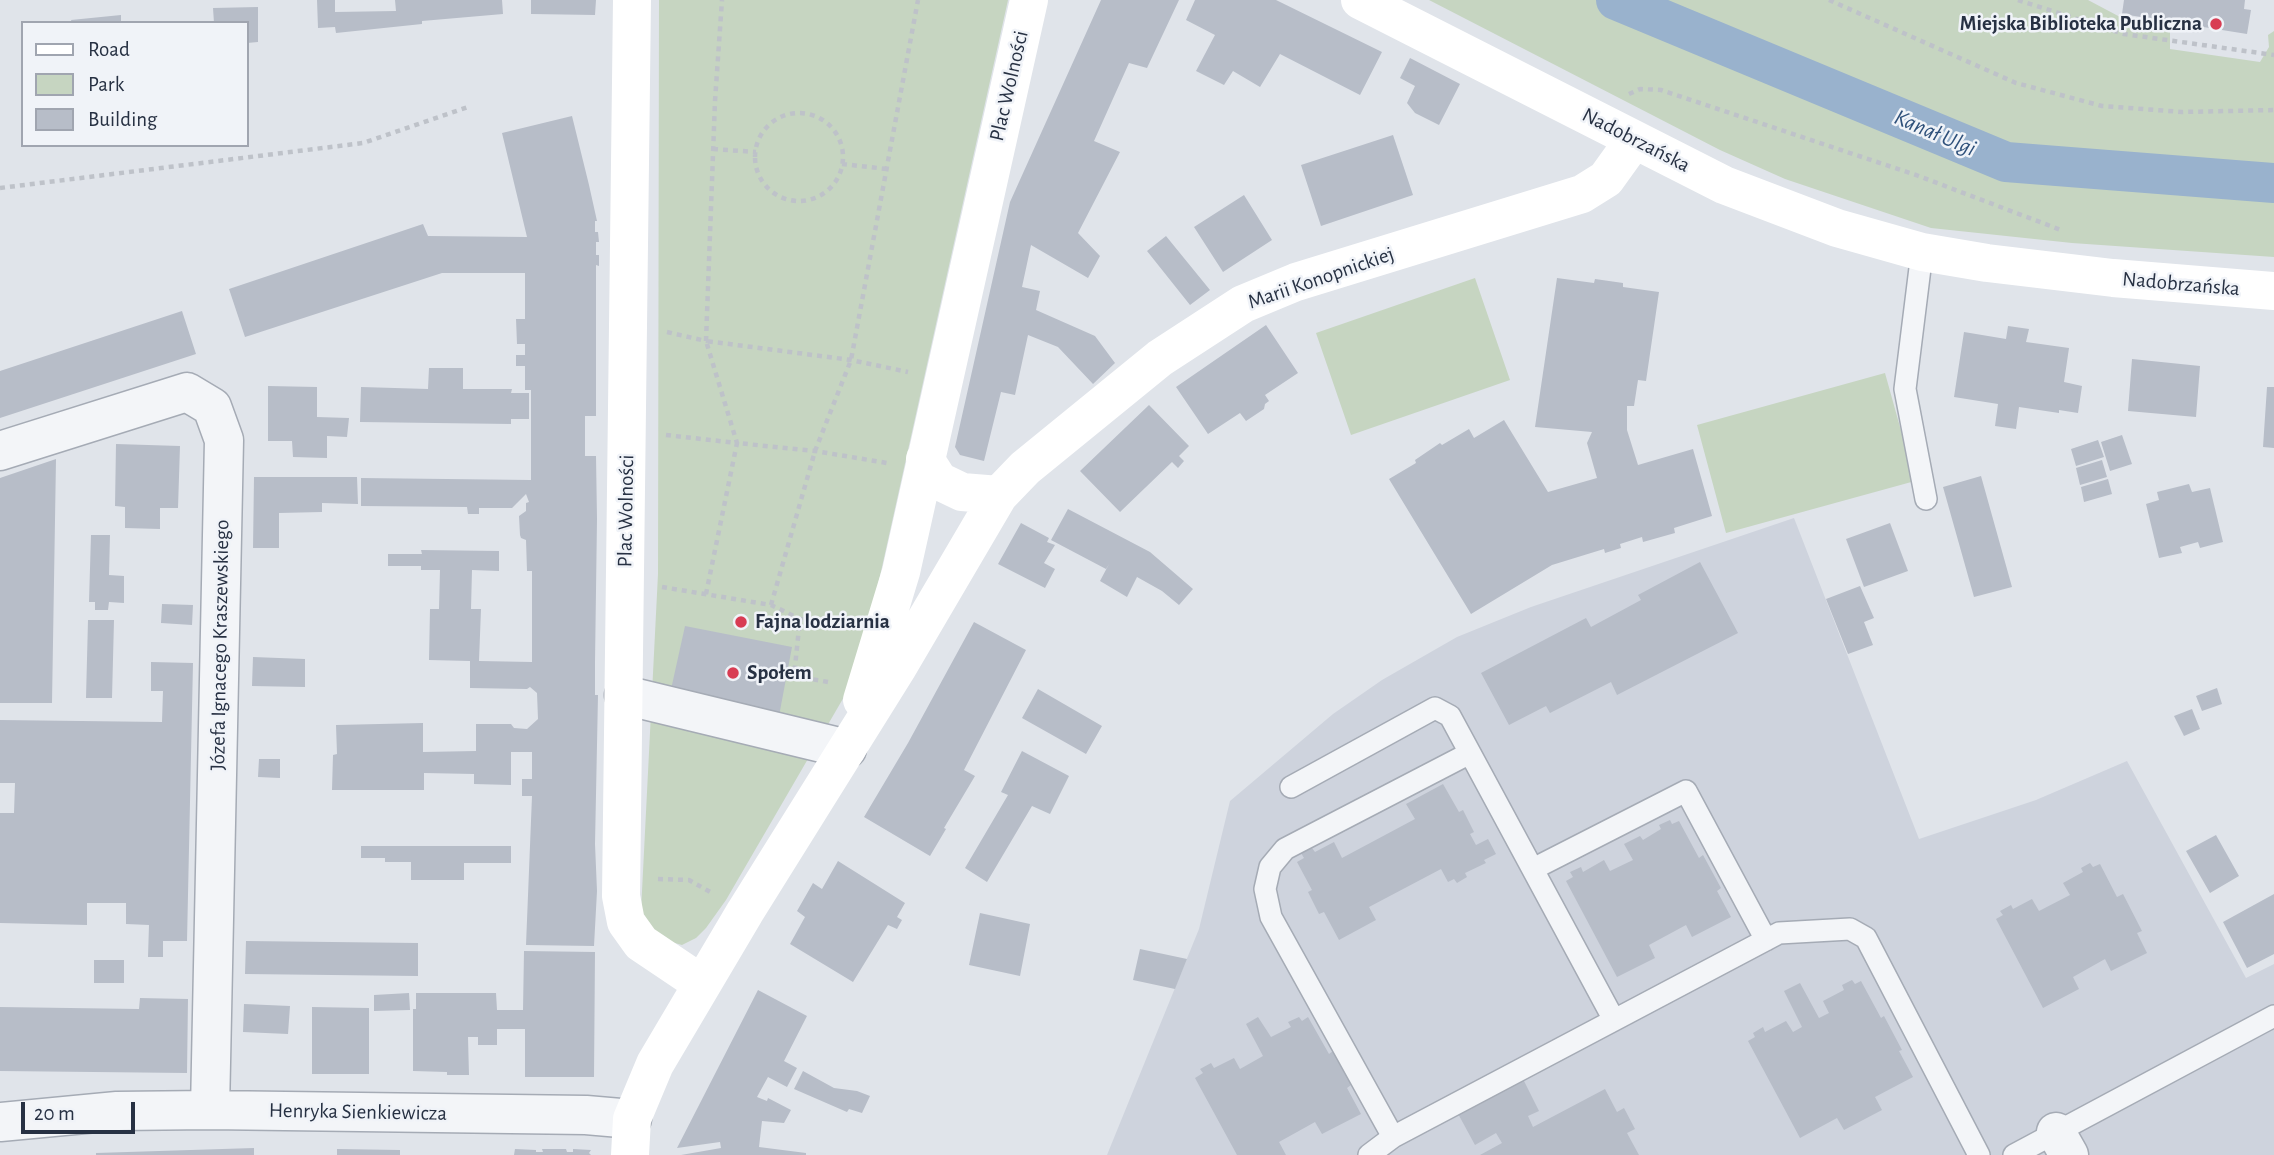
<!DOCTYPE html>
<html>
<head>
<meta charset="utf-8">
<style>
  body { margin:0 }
  #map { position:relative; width:2274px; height:1155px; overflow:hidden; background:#e0e4ea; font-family:"Alegreya Sans",sans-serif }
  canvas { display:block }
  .legend { position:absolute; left:21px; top:21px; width:228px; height:126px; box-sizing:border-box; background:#f0f3f8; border:2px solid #a0a5b0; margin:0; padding:9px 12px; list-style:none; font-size:21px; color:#273143 }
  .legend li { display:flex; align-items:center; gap:14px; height:35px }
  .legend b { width:35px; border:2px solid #a0a5b0 }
  .scale { position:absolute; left:21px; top:1102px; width:114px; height:32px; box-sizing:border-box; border:4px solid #273143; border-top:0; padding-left:9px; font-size:21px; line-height:24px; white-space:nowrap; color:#273143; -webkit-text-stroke:5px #f0f3f8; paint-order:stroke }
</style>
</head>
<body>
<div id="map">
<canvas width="2274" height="1155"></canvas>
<ul class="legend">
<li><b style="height:9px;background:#fff"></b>Road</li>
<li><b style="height:19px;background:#c6d5c1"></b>Park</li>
<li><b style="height:19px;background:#b7bdc8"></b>Building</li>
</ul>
<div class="scale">20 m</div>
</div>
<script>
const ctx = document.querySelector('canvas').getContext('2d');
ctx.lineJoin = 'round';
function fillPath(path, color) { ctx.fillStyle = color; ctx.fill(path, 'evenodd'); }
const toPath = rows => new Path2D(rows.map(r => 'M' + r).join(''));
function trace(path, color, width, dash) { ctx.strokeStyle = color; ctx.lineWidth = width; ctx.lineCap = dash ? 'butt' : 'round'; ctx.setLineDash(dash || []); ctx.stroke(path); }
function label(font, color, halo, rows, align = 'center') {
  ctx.font = font + ' "Alegreya Sans",sans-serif'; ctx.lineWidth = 5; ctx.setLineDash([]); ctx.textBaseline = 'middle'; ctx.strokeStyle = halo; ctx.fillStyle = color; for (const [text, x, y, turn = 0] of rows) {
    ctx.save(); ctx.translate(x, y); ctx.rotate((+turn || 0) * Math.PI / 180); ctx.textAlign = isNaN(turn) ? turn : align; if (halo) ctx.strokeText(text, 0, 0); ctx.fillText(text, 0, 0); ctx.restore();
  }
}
fillPath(toPath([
  [1794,518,1919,839,2036,800,2127,761,2246,978,2274,964,2274,1155,1107,1155,1199,929,1230,801,1333,714,1382,680,1457,637,1531,607]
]), '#ced3dd');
fillPath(toPath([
  [659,0,1008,0,864,648,848,690,726,900,706,928,696,938,682,945,664,940,650,927,641,911,658,574],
  [1429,0,2088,0,2122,18,2170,26,2170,49,2260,62,2269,47,2268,35,2274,31,2274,257,2072,243,1931,228,1785,179,1720,150],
  [1475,278,1510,380,1351,435,1316,333],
  [1885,373,1915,481,1726,533,1697,425]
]), '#c6d5c1');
trace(toPath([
  [1616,0,2006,162,2274,183]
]), '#99b2cd', 40);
fillPath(toPath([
  [317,0,335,0,335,12,396,11,395,0,502,0,503,14,422,21,422,24,336,33,335,27,318,28],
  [531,0,596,0,595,15,531,14],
  [1101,0,1179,0,1147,68,1129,63,1094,141,1120,152,1078,233,1100,256,1088,278,1031,245,1022,287,1040,291,1036,310,1095,336,1115,363,1093,384,1058,347,1028,335,1015,395,1001,392,984,461,960,455,955,447,1010,202],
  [1195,0,1276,0,1382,52,1360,95,1280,54,1260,87,1233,71,1224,85,1196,71,1215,35,1186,20],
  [2124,0,2245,0,2244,9,2251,10,2247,34,2122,14],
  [258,7,258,42,247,43,247,23,214,23,213,8],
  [121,15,121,23,72,23,71,20],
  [1410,58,1460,84,1439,125,1415,113,1407,103,1415,86,1400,78],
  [572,116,589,185,597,221,595,221,595,232,598,232,599,242,596,242,596,255,599,255,599,266,596,265,596,416,585,416,585,456,596,456,597,519,595,662,595,695,598,695,595,844,597,891,594,946,526,945,532,796,522,796,522,779,532,779,532,752,511,752,511,785,474,784,474,774,424,773,424,790,332,790,333,755,337,754,336,725,423,723,423,752,476,751,476,724,511,724,514,728,527,729,538,719,537,693,530,687,527,689,470,688,470,661,429,660,430,609,439,609,440,570,421,570,421,566,388,566,388,554,422,554,421,550,499,551,499,571,472,570,471,609,481,609,479,661,532,662,532,571,527,571,526,540,521,538,520,535,519,516,526,511,526,503,529,502,526,494,512,508,479,508,479,514,468,514,467,507,361,506,361,478,531,480,531,390,525,390,525,366,516,366,516,355,525,355,525,344,517,344,516,319,525,319,525,273,442,273,245,337,229,289,423,224,428,236,527,237,502,133],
  [1393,135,1413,195,1321,226,1301,165],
  [1244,195,1272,240,1223,272,1194,227],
  [1166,236,1210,290,1190,305,1147,251],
  [1557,278,1594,283,1595,279,1623,283,1623,287,1659,292,1646,381,1638,380,1634,406,1627,406,1627,430,1638,465,1693,449,1712,516,1674,528,1675,533,1643,542,1642,537,1620,544,1621,548,1605,553,1604,549,1552,565,1471,614,1389,479,1416,463,1415,460,1440,443,1442,445,1469,429,1474,438,1504,420,1548,492,1597,478,1587,443,1592,432,1535,427],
  [182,311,196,354,0,418,0,371],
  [1266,325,1298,373,1265,395,1269,401,1265,404,1264,409,1246,421,1240,413,1208,434,1176,387],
  [2008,326,2029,329,2026,342,2069,348,2064,382,2082,386,2078,413,2059,410,2059,413,2019,407,2016,429,1995,426,1998,404,1954,397,1964,332,2006,339],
  [2132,359,2200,366,2196,417,2128,411],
  [429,368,463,368,463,389,512,389,511,393,529,393,529,419,511,419,511,424,360,422,361,387,428,389],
  [268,386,317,387,317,417,349,418,347,437,327,436,327,458,293,457,292,441,268,441],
  [2267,387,2274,387,2274,448,2263,447],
  [1149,405,1189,446,1179,456,1184,461,1178,468,1172,462,1120,512,1080,471],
  [2122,435,2132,464,2110,471,2101,442],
  [2098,440,2104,457,2076,466,2071,449],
  [116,444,180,446,178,508,160,508,160,529,125,528,125,507,115,506],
  [56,459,52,703,0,703,0,478],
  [2102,460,2107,477,2080,485,2076,468],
  [1981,476,2012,587,1974,597,1943,487],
  [254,477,357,477,358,504,322,503,322,512,279,513,279,548,253,548],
  [2108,479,2112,494,2084,502,2081,487],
  [2189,484,2192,492,2210,488,2223,542,2200,548,2198,542,2180,547,2182,553,2159,558,2146,504,2159,500,2157,492],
  [1068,509,1150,552,1193,589,1179,605,1162,591,1137,577,1127,597,1100,581,1109,564,1106,569,1051,540],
  [1021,523,1049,538,1047,542,1055,545,1044,563,1055,569,1045,588,998,564],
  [1890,523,1908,571,1864,587,1846,539],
  [91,535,110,535,109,575,124,576,124,603,109,602,108,610,95,610,95,602,89,602],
  [1700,562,1738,633,1617,695,1611,682,1550,713,1546,706,1509,725,1481,673,1586,618,1591,627,1641,600,1638,595],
  [1860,586,1874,618,1864,622,1873,645,1848,654,1826,599],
  [162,604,193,605,192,625,161,623],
  [88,620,114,620,112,698,86,698],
  [974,622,1026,650,964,770,975,776,944,828,946,829,930,856,864,817,908,743],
  [685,626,792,647,779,716,670,694],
  [253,657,305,659,305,687,252,686],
  [151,662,193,663,187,941,163,941,163,957,148,957,149,925,126,924,126,903,87,903,87,925,0,923,0,813,14,813,15,783,0,783,0,720,162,722,163,691,151,691],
  [2217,688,2222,704,2202,711,2196,696],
  [1038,689,1102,726,1086,754,1022,718],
  [2192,709,2200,729,2184,736,2174,716],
  [1022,751,1069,776,1050,814,1032,806,987,882,965,868,1008,795,1001,792],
  [259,759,280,759,280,778,258,777],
  [1443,784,1459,812,1463,810,1474,832,1470,834,1476,845,1488,839,1496,854,1484,860,1486,863,1465,873,1467,877,1457,883,1454,879,1448,882,1441,869,1369,907,1376,920,1339,940,1324,912,1319,914,1308,892,1312,890,1297,862,1304,858,1301,853,1312,848,1315,852,1334,842,1342,858,1415,819,1406,804],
  [1670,820,1672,824,1679,821,1699,858,1703,855,1721,888,1717,891,1731,917,1692,937,1686,925,1649,945,1655,958,1617,977,1566,881,1573,877,1570,872,1581,867,1583,872,1604,860,1610,871,1633,860,1624,844,1640,836,1643,840,1661,829,1659,825],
  [2216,835,2239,876,2210,893,2186,851],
  [361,846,511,846,511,863,464,863,464,880,411,880,411,862,385,862,385,858,361,858],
  [838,861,905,903,897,917,902,920,897,929,888,925,853,982,790,944,805,917,797,911,813,883,822,889],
  [2090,863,2093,867,2100,864,2117,897,2123,894,2142,931,2137,933,2147,953,2111,971,2105,959,2073,977,2079,989,2043,1008,1996,919,2003,915,2000,911,2011,905,2013,909,2032,899,2039,911,2070,895,2063,883,2083,872,2081,868],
  [2274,894,2274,954,2247,968,2223,922],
  [980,913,1030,924,1020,976,969,965],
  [246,941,418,943,418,976,245,974],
  [1140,949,1187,959,1175,989,1133,980],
  [524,951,595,952,594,1077,525,1077,525,1029,497,1029,497,1045,478,1045,478,1037,468,1037,469,1075,447,1075,447,1072,413,1071,413,1009,416,1009,416,993,496,993,497,1010,523,1010],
  [94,960,124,960,124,983,94,983],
  [1852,980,1855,984,1861,981,1881,1018,1884,1016,1902,1050,1899,1051,1913,1077,1875,1097,1882,1110,1844,1130,1837,1118,1800,1138,1748,1041,1755,1037,1753,1033,1763,1027,1765,1032,1786,1021,1793,1032,1802,1027,1784,991,1800,983,1819,1018,1829,1013,1823,1001,1844,990,1842,985],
  [758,990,807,1016,784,1061,797,1068,787,1087,768,1077,757,1097,767,1101,768,1098,791,1110,784,1123,762,1121,759,1147,806,1153,806,1155,681,1155,721,1148,720,1142,677,1148],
  [409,993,410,1010,374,1011,374,995],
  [140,998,188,999,187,1073,0,1071,0,1007,139,1009],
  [244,1004,290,1006,288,1034,243,1032],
  [312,1007,369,1008,369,1074,312,1074],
  [1258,1017,1271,1037,1291,1027,1288,1022,1299,1017,1302,1021,1308,1017,1329,1054,1333,1051,1351,1085,1347,1088,1361,1114,1322,1134,1315,1122,1279,1142,1286,1155,1237,1155,1195,1078,1203,1073,1200,1069,1211,1063,1214,1068,1234,1058,1240,1069,1263,1056,1246,1024],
  [803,1071,834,1088,857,1091,870,1096,862,1113,849,1109,847,1112,794,1089],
  [1521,1075,1539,1111,1528,1116,1533,1127,1605,1089,1617,1112,1624,1108,1635,1129,1627,1133,1639,1155,1480,1155,1502,1143,1496,1133,1475,1145,1456,1110],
  [254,1148,254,1155,96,1155,96,1153],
  [337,1149,400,1150,400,1155,337,1155],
  [515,1149,536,1150,536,1152,543,1152,542,1149,566,1149,567,1152,573,1152,573,1149,591,1150,589,1153,591,1155,514,1155]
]), '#b7bdc8');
const lane = toPath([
  [1922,252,1905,389,1926,499],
  [1291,787,1435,708,1450,716,1470,753],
  [1533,869,1686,791,1766,940],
  [1393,1137,1271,917,1265,889,1270,867,1285,849,1470,753,1614,1020],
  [1369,1155,1393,1137,1779,933,1850,929,1866,938,1979,1155],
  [2014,1155,2274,1016]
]);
const street = toPath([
  [0,451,187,392,212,407,224,440,210,1110],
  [624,695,847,749],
  [0,1122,117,1111,210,1110,586,1115,632,1119],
  [2056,1132,2069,1155]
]);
trace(lane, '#a5abb5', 24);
trace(street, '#a5abb5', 41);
trace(toPath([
  [1829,0,2016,83,2102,106,2182,112,2274,110],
  [2018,0,2124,34,2274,55],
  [1629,94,1640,89,1661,90,1916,175,2061,230],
  '755 157a44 44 0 1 1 88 0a44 44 0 1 1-88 0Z',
  [713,149,756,152],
  [842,164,887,169],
  [0,188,363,143,468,107],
  [667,332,706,341,715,101,722,0],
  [666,435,737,443,706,341,851,360,908,372],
  [662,587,771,605,800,619],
  [706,594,737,443,815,451,887,463],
  [771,605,815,451,851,360,918,0],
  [828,682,794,676,800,619,847,626],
  [658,879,689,880,712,893]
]), '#bec2c9', 4.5, [5, 5]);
trace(lane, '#f3f5f8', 21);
trace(street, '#f3f5f8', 38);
trace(toPath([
  [632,0,621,896,626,922,641,943,702,984],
  [1360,0,1724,185,1837,228,1922,252,1987,263,2113,278,2274,291],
  [925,459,939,481,962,492,999,495],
  [862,700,901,572,1029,0],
  [630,1155,632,1119,655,1064,745,912,898,667,999,495,1025,468,1160,358,1243,304,1296,282,1582,194,1606,179,1634,140]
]), '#fff', 38);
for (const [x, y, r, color] of [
  [2216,24,7,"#d83c53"],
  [741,622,7,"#d83c53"],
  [733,673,7,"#d83c53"]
]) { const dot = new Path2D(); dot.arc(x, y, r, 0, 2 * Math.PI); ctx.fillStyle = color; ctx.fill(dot); trace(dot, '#f0f3f8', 2.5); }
label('bold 21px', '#273143', '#f0f3f8', [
  ["Miejska Biblioteka Publiczna",2202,24,"right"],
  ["Fajna lodziarnia",755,622],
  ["Społem",747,673]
], 'left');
label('21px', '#273143', '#f0f3f8', [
  ["Plac Wolności",1009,86,-77],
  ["Nadobrzańska",1636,140,27],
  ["Marii Konopnickiej",1321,278,-19],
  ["Nadobrzańska",2181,284,5],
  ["Plac Wolności",626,511,-89],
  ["Józefa Ignacego Kraszewskiego",220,645,-89],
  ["Henryka Sienkiewicza",358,1112,1]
]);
label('italic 23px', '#2e507a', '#f0f3f8', [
  ["Kanał Ulgi",1935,133,23]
]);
</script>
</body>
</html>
